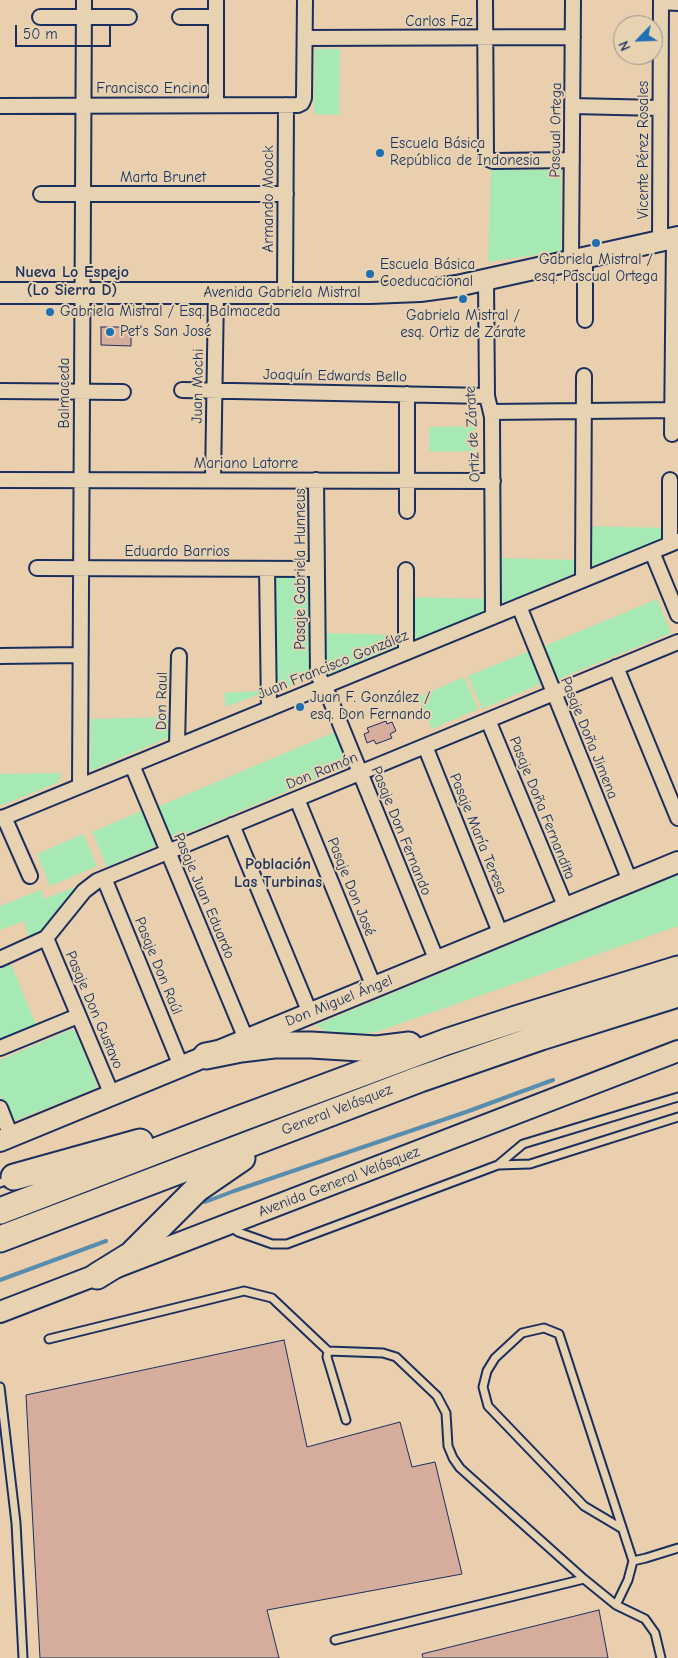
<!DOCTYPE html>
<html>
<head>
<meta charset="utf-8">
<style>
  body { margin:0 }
  #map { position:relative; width:678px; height:1658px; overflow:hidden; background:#eacfaf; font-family:"Comic Neue",sans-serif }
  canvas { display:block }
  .north { position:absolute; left:613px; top:15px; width:50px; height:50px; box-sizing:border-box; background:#e7d3b1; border:1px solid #959190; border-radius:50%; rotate:246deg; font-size:14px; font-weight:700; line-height:20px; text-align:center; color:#1b2f5e }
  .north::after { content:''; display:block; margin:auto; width:18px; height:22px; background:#1f6fb2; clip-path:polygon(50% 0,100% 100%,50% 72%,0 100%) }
  .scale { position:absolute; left:15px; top:25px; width:96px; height:22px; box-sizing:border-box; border:2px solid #1b2f5e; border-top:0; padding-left:6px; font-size:15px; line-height:18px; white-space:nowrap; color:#1b2f5e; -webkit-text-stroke:4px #e7d3b1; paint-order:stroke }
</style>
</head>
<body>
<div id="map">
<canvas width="678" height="1658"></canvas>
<div class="north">N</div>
<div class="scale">50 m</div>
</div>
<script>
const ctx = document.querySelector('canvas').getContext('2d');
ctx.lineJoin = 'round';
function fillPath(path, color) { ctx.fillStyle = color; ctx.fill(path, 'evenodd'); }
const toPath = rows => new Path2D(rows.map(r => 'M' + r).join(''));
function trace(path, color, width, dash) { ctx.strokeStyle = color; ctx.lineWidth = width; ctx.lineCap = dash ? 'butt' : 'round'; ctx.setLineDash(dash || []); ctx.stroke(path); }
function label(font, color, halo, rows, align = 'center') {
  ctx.font = font + ' "Comic Neue",sans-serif'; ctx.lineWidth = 4; ctx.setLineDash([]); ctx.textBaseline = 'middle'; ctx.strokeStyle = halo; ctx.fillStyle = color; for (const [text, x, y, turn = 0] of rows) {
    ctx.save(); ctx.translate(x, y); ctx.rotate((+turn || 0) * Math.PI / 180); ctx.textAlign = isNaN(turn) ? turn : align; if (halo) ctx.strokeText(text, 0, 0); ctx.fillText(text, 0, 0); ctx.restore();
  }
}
fillPath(toPath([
  [315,49,340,49,339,115,314,114],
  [491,170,561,170,561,251,488,262],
  [475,426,475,451,429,452,429,427],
  [588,526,665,528,665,540,587,573],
  [500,558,577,560,577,572,499,605],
  [312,575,311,676,276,692,273,576],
  [410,597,487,599,487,611,409,644],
  [657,599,671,633,556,680,542,647],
  [324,633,401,635,401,647,323,679],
  [529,651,542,683,482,709,468,676],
  [464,677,478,709,432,729,418,697],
  [259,691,259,694,226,707,224,693],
  [170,717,169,737,90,771,91,719],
  [335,732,349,765,171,840,157,807],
  [61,773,59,782,0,806,0,774],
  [141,811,156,846,107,867,92,832],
  [83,834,97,866,50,886,37,854],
  [678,875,678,926,376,1032,332,1037,316,1025],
  [81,885,47,931,29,938,24,921,0,930,0,906,41,890,44,899],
  [11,964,36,1025,0,1039,0,969],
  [70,1030,75,1031,97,1085,94,1089,11,1122,0,1095,0,1060]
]), '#a6e9b4');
trace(toPath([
  [205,1202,234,1191,466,1112,553,1080],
  [0,1280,106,1241]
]), '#588dad', 4);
const building = toPath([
  [101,327,131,327,131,346,101,345,101,327],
  [386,721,387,724,392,722,396,731,390,734,392,738,376,744,374,740,367,743,364,734,369,732,367,728,386,721],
  [284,1340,307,1447,400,1422,412,1467,435,1462,462,1574,267,1610,279,1658,40,1658,26,1395,284,1340],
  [599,1610,608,1658,423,1658,422,1654,599,1610]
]);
fillPath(building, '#d6ad9d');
trace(building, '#1b2f5e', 1);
const lane = toPath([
  [498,1165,530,1164,678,1117],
  [0,1183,11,1178],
  [231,1226,238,1232,272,1244,287,1244,498,1165,523,1144,678,1097],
  [49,1339,244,1291,272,1298,328,1351,383,1353,396,1357,437,1396,446,1413,448,1446,453,1458,460,1468,584,1579,616,1605,645,1619,655,1633,661,1658],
  [328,1351,327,1357,346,1420],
  [0,1387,16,1523,23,1658],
  [621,1528,584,1506,488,1406,483,1387,487,1371,495,1358,522,1333,544,1328,559,1334,633,1561],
  [616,1605,628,1580,633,1561,646,1558,678,1548],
  [335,1640,584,1579]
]);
const street = toPath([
  [216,0,216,105],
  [485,0,486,156,488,159,493,161,572,160],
  [661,2,678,3],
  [40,17,129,17],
  [180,17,216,17],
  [305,38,573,37],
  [0,106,298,105,302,103,304,98,305,0],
  [572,106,660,108],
  [41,194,286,194],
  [660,241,661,0],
  [571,261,573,0],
  [486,280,487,396,492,417,493,617],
  [285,293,286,105],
  [585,320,585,258],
  [182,390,487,396],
  [0,391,123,392],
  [491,412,678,410],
  [672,434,674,238],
  [0,480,493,481],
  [213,480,216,293],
  [316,480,318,675,328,694,437,961],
  [407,511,407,394],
  [670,544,670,480],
  [652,552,678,615],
  [37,568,317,569],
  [267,569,269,709],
  [406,570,406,652],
  [583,580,584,376],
  [519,606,630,881],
  [0,656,80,655],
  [616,667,678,818],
  [488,720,566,908],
  [177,745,179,656],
  [425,746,501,935],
  [132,765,246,1039],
  [80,786,84,0],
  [297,799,374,987],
  [4,817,30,876],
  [0,819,678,541],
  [232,825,310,1013],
  [104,878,181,1066],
  [46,938,112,1095],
  [0,959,46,938,84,891,97,881,678,642],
  [0,1048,78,1016],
  [0,1108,11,1136]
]);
const secondary = toPath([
  [0,293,370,293,420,291,457,286,678,237],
  [0,1141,678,862],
  [0,1312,678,1051]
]);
const highway = toPath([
  [206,1056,241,1049,274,1045,311,1045,377,1049,409,1045],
  [14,1177,140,1142],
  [0,1211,239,1119,446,1042,516,1019,678,969],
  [0,1239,420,1079,541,1037,678,994],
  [97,1276,131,1255,197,1189,242,1158]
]);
trace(lane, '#1b2f5e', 11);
trace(street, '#1b2f5e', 18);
trace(secondary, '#1b2f5e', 24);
trace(highway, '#1b2f5e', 29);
trace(lane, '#e7d3b1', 7);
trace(street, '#e7d3b1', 14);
trace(secondary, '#e7d3b1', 20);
trace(highway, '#e7d3b1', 25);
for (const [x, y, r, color] of [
  [380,153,5,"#1f6fb2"],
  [596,243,5,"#1f6fb2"],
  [370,274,5,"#1f6fb2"],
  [463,299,5,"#1f6fb2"],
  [50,312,5,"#1f6fb2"],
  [110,332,5,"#1f6fb2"],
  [300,707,5,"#1f6fb2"]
]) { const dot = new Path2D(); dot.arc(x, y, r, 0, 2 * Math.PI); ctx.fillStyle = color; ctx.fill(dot); trace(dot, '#e7d3b1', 2); }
label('15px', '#1b2f5e', '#e7d3b1', [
  ["Carlos Faz",439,22],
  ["Francisco Encina",152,89],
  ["Pascual Ortega",556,130,-89],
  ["Vicente Pérez Rosales",644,150,-90],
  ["Marta Brunet",163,178],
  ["Armando Moock",269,199,-90],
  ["Avenida Gabriela Mistral",282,293],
  ["Joaquín Edwards Bello",335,376,1],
  ["Juan Mochi",198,386,-89],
  ["Balmaceda",65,393,-90],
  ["Ortiz de Zárate",473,434,-93],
  ["Mariano Latorre",246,464],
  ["Eduardo Barrios",177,552],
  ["Pasaje Gabriela Hunneus",301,569,-90],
  ["Juan Francisco González",333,665,-22],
  ["Don Raul",162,701,-89],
  ["Pasaje Doña Jimena",589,738,68],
  ["Don Ramón",322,771,-22],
  ["Pasaje Doña Fernandita",542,808,68],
  ["Pasaje Don Fernando",401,831,68],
  ["Pasaje María Teresa",478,834,68],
  ["Pasaje Don José",351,887,68],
  ["Pasaje Juan Eduardo",204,896,67],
  ["Pasaje Don Raúl",158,966,68],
  ["Don Miguel Ángel",339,1001,-22],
  ["Pasaje Don Gustavo",94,1010,67],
  ["General Velásquez",337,1110,-21],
  ["Avenida General Velásquez",339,1182,-21]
]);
label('15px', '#1b2f5e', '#e7d3b1', [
  ["Escuela Básica",390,144],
  ["República de Indonesia",390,161],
  ["Gabriela Mistral /",596,260,"center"],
  ["esq. Pascual Ortega",596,277,"center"],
  ["Escuela Básica",380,265],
  ["Coeducacional",380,282],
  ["Gabriela Mistral / Esq. Balmaceda",60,312],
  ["Gabriela Mistral /",463,316,"center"],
  ["esq. Ortiz de Zárate",463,333,"center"],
  ["Pet's San José",120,332],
  ["Juan F. González /",310,698],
  ["esq. Don Fernando",310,715]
], 'left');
label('bold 16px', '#1b2f5e', '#e7d3b1', [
  ["Nueva Lo Espejo",72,272],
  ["(Lo Sierra D)",72,290],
  ["Población",278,864],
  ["Las Turbinas",278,882]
]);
</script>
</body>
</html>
